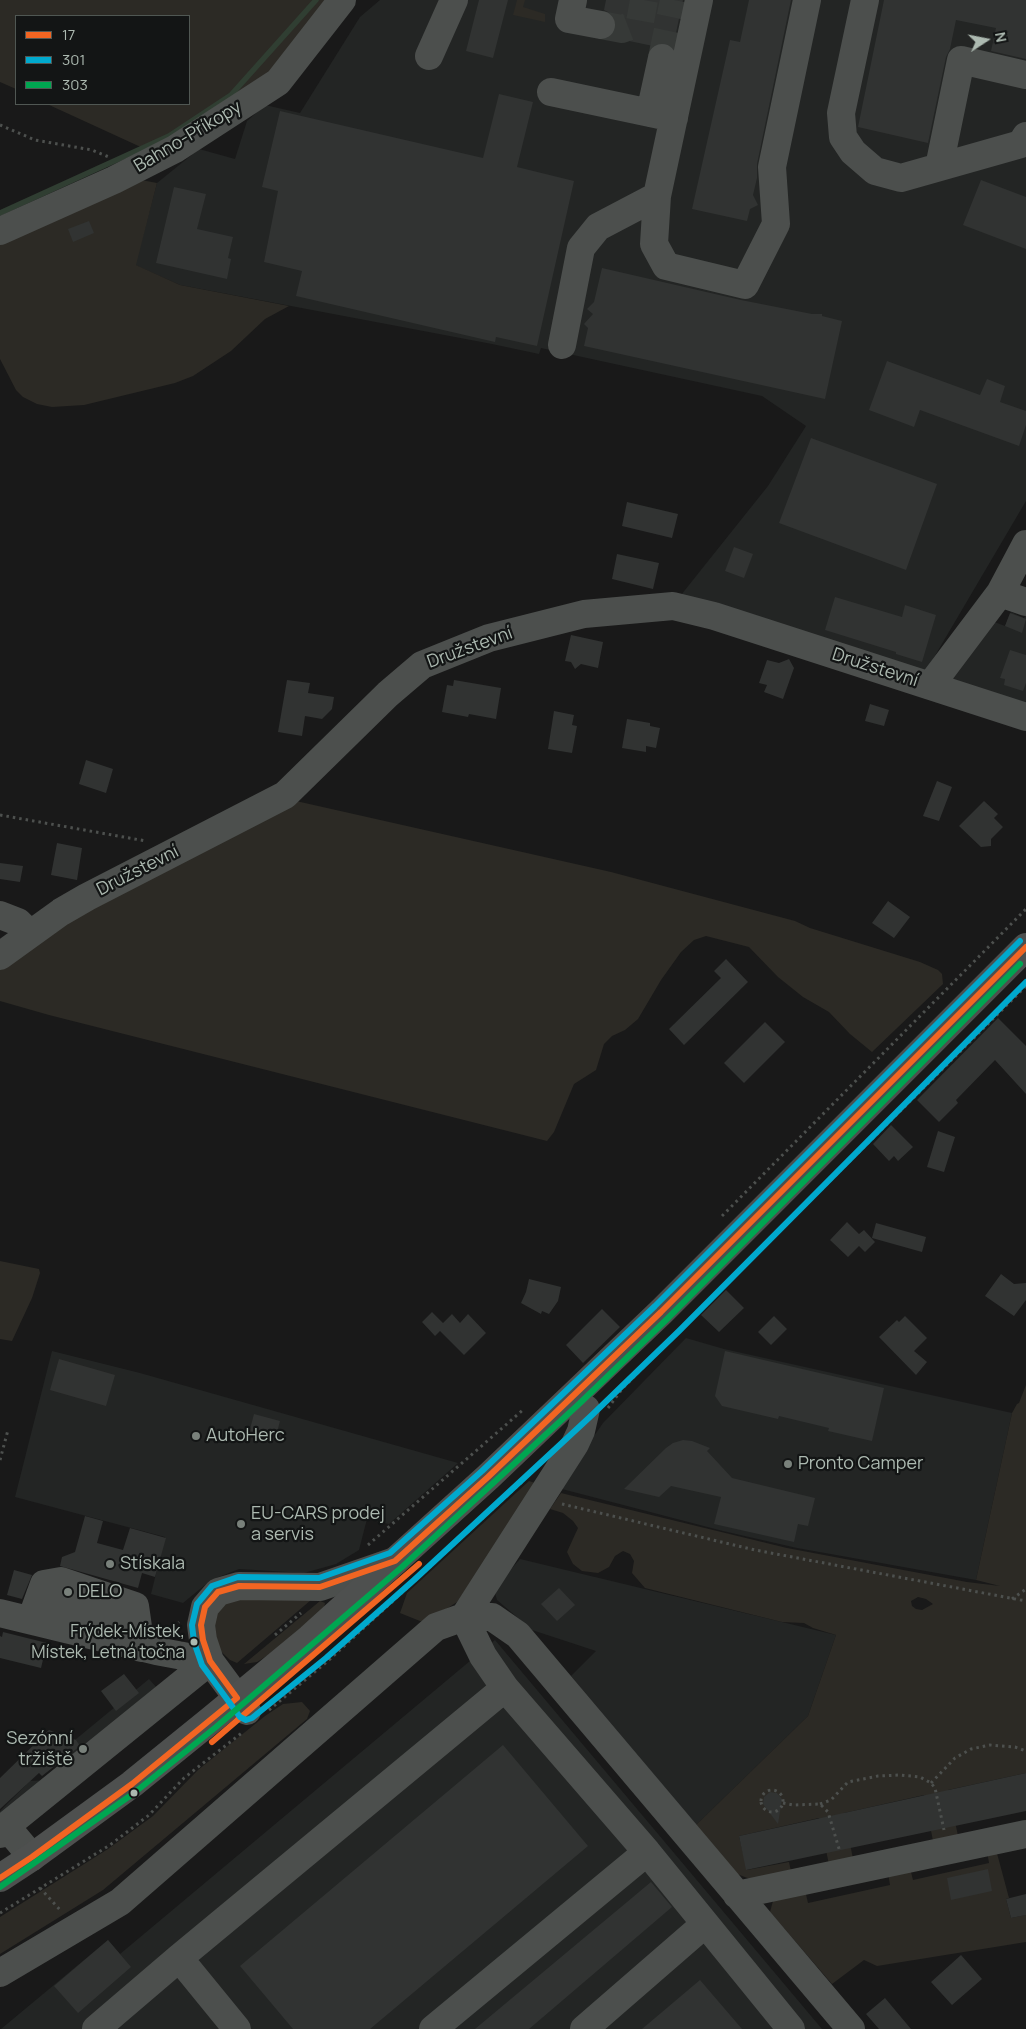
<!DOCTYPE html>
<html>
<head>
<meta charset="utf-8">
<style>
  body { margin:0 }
  #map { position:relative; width:1026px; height:2029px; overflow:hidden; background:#191919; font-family:Manrope,sans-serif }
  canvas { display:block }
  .legend { position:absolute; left:15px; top:15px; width:175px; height:90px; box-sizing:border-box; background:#131515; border:1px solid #505753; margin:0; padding:6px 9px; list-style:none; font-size:15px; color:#acb9b0 }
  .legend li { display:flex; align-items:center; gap:10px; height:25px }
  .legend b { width:25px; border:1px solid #505753 }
  .north { position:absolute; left:961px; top:15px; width:50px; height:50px; -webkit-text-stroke:4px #131515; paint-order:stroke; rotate:79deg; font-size:14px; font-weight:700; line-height:20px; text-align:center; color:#acb9b0 }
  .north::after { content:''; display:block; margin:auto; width:18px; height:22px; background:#acb9b0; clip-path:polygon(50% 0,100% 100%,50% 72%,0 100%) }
</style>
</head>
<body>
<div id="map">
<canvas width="1026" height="2029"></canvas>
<ul class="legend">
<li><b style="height:6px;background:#f26522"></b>17</li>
<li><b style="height:6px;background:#00a9ce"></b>301</li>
<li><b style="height:6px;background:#00a651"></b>303</li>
</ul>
<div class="north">N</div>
</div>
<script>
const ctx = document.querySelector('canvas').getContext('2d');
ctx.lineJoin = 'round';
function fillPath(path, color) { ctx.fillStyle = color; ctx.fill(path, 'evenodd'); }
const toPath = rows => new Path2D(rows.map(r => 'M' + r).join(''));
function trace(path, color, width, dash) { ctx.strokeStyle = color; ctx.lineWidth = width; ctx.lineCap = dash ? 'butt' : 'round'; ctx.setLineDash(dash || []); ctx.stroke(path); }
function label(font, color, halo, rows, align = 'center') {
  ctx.font = font + ' Manrope,sans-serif'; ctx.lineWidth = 4.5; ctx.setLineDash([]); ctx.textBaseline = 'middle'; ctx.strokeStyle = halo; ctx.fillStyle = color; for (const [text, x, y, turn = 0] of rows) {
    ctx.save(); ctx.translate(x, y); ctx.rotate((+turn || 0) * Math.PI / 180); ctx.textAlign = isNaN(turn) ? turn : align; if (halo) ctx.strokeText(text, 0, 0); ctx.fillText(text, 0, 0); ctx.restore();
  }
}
fillPath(toPath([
  [380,0,1026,0,1026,501,923,676,677,600,768,486,806,426,762,396,541,348,539,354,492,344,180,285,135,265,157,183,199,149,235,159,247,121,265,105,300,113,360,17],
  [1011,612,1024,618,1026,615,1026,708,952,679,989,620,1005,626],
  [686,1338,724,1349,1012,1413,976,1580,797,1548,723,1531,558,1488,603,1423],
  [52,1351,140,1373,458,1463,389,1524,367,1519,359,1550,336,1564,304,1573,239,1569,211,1580,183,1603,151,1594,165,1537,15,1497],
  [520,1559,836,1635,808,1716,696,1825,571,1676,596,1651,532,1630,497,1600,494,1589],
  [495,1640,822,2029,1,2029,108,1940,120,1954],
  [149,1679,165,1697,0,1834,0,1811,30,1781,47,1780,61,1767,53,1758]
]), '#232524');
fillPath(toPath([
  [0,0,332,0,272,77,156,154,47,104,189,104,189,16,16,16,16,89,0,82],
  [517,0,525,0,523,7,545,14,545,22,513,15],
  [136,179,157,183,136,265,180,285,289,306,265,319,231,351,193,376,175,383,84,405,52,407,37,404,23,397,16,390,0,359,0,236],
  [296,801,611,872,795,921,810,928,920,962,938,970,942,974,943,984,872,1052,850,1034,829,1012,803,997,778,977,749,947,706,936,694,940,681,952,661,980,638,1019,625,1030,612,1036,604,1044,596,1070,574,1084,554,1132,547,1141,49,1015,0,1001,0,967,73,918],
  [0,1261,39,1269,40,1273,32,1298,12,1341,0,1339],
  [1026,1385,1026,1773,948,1790,959,1840,934,1846,924,1795,844,1813,854,1864,830,1869,819,1818,739,1836,747,1870,789,1862,792,1876,750,1879,737,1874,696,1825,808,1716,836,1635,813,1628,804,1623,782,1622,645,1588,632,1573,634,1561,630,1554,623,1551,615,1556,609,1567,598,1573,582,1571,573,1564,567,1552,578,1528,573,1521,563,1513,550,1509,561,1493,787,1548,967,1582,1000,1586,976,1580,1012,1413,1017,1404,1019,1403],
  [918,1597,926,1599,933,1604,922,1610,916,1609,912,1606,911,1601],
  [529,1481,541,1485,457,1602,425,1623,400,1613,407,1593],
  [228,1598,311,1600,237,1663,230,1660,213,1644,214,1611],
  [320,1601,325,1603,324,1608,273,1652,257,1662,244,1664],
  [302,1702,310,1711,307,1719,103,1890,0,1954,0,1917,108,1849,153,1816,198,1770,265,1716,283,1704],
  [987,1851,997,1854,998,1857,1009,1898,1006,1899,1011,1918,1025,1915,1026,1896,1026,1942,877,1966,864,1960,832,1984,770,1912,773,1901,805,1890,808,1903,890,1885,888,1873,910,1868,913,1880,989,1863]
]), '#2c2a25');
trace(toPath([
  [0,213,169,136,231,95,316,0]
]), '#303e32', 5.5);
fillPath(toPath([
  [479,0,508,0,493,58,466,51],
  [606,0,683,0,673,47,665,43,658,43,653,46,610,37,616,28,616,20,612,14,604,10],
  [749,0,791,0,757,164,757,178,753,195,758,205,750,209,747,221,692,209,730,40,740,42],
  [884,0,1026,0,1026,59,991,51,996,28,956,20,950,49,946,57,928,143,858,127],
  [499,94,533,102,517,167,574,181,537,346,496,337,495,342,296,296,302,271,264,262,278,191,262,187,280,111,483,158],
  [981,180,1026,197,1026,249,963,225],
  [174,187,206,194,197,229,233,237,228,258,231,259,227,279,156,263],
  [89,221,94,233,73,242,68,229],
  [602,268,741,300,812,314,822,314,822,316,842,321,825,399,584,346,588,328,584,324,593,314,587,309,594,302],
  [887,361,980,395,987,379,1005,386,1000,402,1026,411,1026,425,1019,446,920,410,914,427,869,410],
  [811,438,937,484,906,570,779,523],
  [627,502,678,514,672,538,622,526],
  [734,547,753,554,744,578,725,571],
  [617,554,659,563,653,589,612,579],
  [835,597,902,617,905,605,936,615,922,662,896,654,896,652,825,630],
  [1010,613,1026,619,1022,633,1005,626],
  [571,635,603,642,598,668,581,664,575,669,571,662,565,661],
  [1010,650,1026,655,1026,683,1023,691,1004,685,1005,679,1000,678],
  [789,659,794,668,783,699,764,692,767,685,759,683,767,660,779,663],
  [287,680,310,683,308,693,334,697,332,709,322,719,305,716,302,736,278,732],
  [454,680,501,688,496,719,469,714,468,717,442,712,447,685,453,686],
  [870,704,889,710,884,726,865,721],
  [554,711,574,715,572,725,577,726,572,753,548,749],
  [627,719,650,723,650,726,660,728,656,748,646,746,646,752,622,748],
  [86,760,113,769,106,793,79,784],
  [937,781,952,787,939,821,923,816],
  [984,801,998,814,994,818,1003,827,991,839,991,846,981,847,959,826],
  [57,843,82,848,77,880,51,875],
  [0,863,23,866,20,882,0,879],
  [888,901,910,917,894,938,872,923],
  [726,959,748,982,684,1045,669,1029,721,978,714,971],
  [998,1018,1026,1046,1026,1094,995,1060,956,1100,958,1103,939,1122,917,1100],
  [765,1022,785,1042,744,1083,724,1063],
  [891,1125,913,1147,898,1161,894,1156,889,1161,873,1144],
  [938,1131,955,1137,944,1172,927,1167],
  [847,1222,859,1234,864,1230,875,1242,865,1252,859,1246,848,1257,830,1240],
  [876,1223,926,1237,922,1252,872,1238],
  [1001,1274,1014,1284,1026,1283,1026,1300,1014,1316,985,1296],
  [529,1279,561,1287,558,1301,549,1314,542,1311,541,1314,521,1303,526,1292],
  [726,1290,744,1308,719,1332,701,1315],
  [602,1309,620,1327,583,1363,566,1345],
  [432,1312,443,1323,452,1314,460,1323,468,1314,486,1333,464,1355,440,1331,435,1336,422,1322],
  [774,1316,787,1329,771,1345,758,1332],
  [905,1316,927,1338,914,1351,927,1362,916,1375,879,1337,897,1320,899,1322],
  [725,1351,884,1388,872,1441,828,1431,829,1428,779,1416,778,1419,722,1406,715,1396],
  [59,1359,115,1375,106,1406,50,1390],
  [254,1414,280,1421,275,1440,249,1433],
  [683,1440,692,1441,710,1448,707,1451,732,1478,815,1498,808,1526,798,1524,794,1542,714,1524,721,1497,671,1486,659,1497,624,1489,666,1448,673,1443],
  [85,1516,103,1521,97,1543,123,1550,130,1528,166,1538,155,1577,142,1573,138,1588,60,1566,62,1557,75,1552],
  [14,1570,32,1575,22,1599,7,1595],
  [559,1588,575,1605,557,1621,541,1604],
  [3,1632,47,1643,41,1668,0,1658,0,1636,2,1637],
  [124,1674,139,1693,116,1711,101,1691],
  [49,1730,76,1740,80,1746,42,1776,39,1773,0,1809,0,1778],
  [503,1745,588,1846,370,2029,293,2029,240,1966],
  [1026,1773,1026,1811,746,1870,739,1836],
  [770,1792,777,1793,782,1799,778,1824,763,1804,764,1797],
  [988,1869,992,1891,951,1900,947,1878],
  [651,1882,672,1907,529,2029,475,2029],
  [1026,1894,1026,1915,1011,1918,1006,1899],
  [108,1940,131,1967,78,2013,54,1986],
  [961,1955,982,1979,952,2005,931,1982],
  [700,1980,742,2029,642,2029],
  [885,1998,911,2029,879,2029,866,2014]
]), '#313332');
trace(toPath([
  [601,25,622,29,640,22,644,0],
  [662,58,674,0]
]), '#363937', 28, [28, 14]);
trace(toPath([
  [0,125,35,140,92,150,109,157],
  [0,815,146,841],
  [722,1216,1026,909],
  [608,1408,622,1389,663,1347,1026,986],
  [0,1460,8,1430],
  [562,1504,755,1550,1026,1601],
  [368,1545,524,1409],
  [1012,1599,1026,1589],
  [169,1631,179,1622],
  [275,1635,301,1613],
  [269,1710,329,1660,522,1482],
  [931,1783,955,1758,971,1749,990,1745,1015,1747,1026,1751],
  '761 1801a11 11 0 1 1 22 0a11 11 0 1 1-22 0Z',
  [783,1803,793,1805,820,1804,828,1812,840,1852],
  [820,1804,831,1800,848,1782,878,1776,900,1775,920,1777,931,1783,935,1788,944,1830],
  [40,1888,62,1912],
  [0,1913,110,1845,149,1815,184,1778,243,1732]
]), '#4d504e', 3, [2.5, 4]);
trace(toPath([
  [573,0,569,19,601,25],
  [699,0,657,196,654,244,666,266,745,285,776,224,772,167,807,0],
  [865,0,841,113,843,137,853,152,875,171,901,178,1021,144,1026,136],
  [429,56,454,0],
  [551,92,674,118],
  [650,113,662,58],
  [939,167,961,60,1026,75],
  [0,231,114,180,175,149,278,82,342,0],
  [562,345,581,248,598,227,657,196],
  [1000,593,1026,602],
  [930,686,1000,593,1026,544],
  [0,915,18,922,30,934],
  [0,956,61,912,87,897,285,795,388,694,422,665,489,638,584,614,673,606,714,616,1026,717],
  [586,1409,581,1431,575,1444,464,1617,483,1656,505,1688,647,1852,791,2029],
  [40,1595,107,1613,114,1641],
  [0,1613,156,1651,210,1661],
  [31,1620,44,1584,61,1581,135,1606,141,1648],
  [247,1711,210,1661,203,1640,201,1625,205,1607,218,1592,239,1586,320,1587,395,1561],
  [6,1826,32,1857],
  [0,1834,6,1826,210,1661],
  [737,1895,1026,1834],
  [179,1958,237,2029],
  [0,1973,120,1902,436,1627,464,1617,492,1617,518,1635,851,2029],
  [96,2029,179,1958,505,1688],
  [433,2029,647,1852],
  [584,2029,705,1924]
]), '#4c4f4d', 28);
trace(toPath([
  [0,1878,32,1857,132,1784,211,1720,310,1638,488,1477,661,1312,1026,947]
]), '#4e504f', 28);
trace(toPath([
  [212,1742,419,1564],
  [0,1878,32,1857,132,1784,237,1698,210,1661,203,1640,201,1625,205,1607,218,1592,239,1586,320,1587,395,1561,488,1477,661,1312,1026,947]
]), '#f26522', 6);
trace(toPath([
  [1020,941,655,1306,482,1471,390,1553,319,1578,238,1577,212,1586,197,1604,192,1625,194,1642,202,1665,240,1717,246,1720,252,1718,326,1658,414,1580,592,1415,679,1331,1026,982]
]), '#00a9ce', 6);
trace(toPath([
  [0,1887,134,1793,216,1727,402,1567,580,1403,667,1319,1020,964]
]), '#00a651', 6);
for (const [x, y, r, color] of [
  [196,1436,5,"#79817b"],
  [788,1464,5,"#79817b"],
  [241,1524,5,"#79817b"],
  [110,1564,5,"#79817b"],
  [68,1592,5,"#79817b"],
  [194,1642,4.5,"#acb9b0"],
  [83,1749,5,"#79817b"],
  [134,1793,4.5,"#acb9b0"]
]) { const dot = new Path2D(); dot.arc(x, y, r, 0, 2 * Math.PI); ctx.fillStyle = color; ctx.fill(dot); trace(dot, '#131515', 2); }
label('17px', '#acb9b0', '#131515', [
  ["Frýdek-Místek,",185,1632],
  ["Místek, Letná točna",185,1653]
], 'right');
label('18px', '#acb9b0', '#131515', [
  ["Bahno-Příkopy",188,137,-31],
  ["Družstevní",470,648,-20],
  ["Družstevní",875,668,18],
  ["Družstevní",138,871,-27]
]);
label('18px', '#acb9b0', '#131515', [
  ["AutoHerc",206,1436],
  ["Pronto Camper",798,1464],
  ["EU-CARS prodej",251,1514],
  ["a servis",251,1535],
  ["Stískala",120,1564],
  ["DELO",78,1592],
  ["Sezónní",73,1739,"right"],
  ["tržiště",73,1760,"right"]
], 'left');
</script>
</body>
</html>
